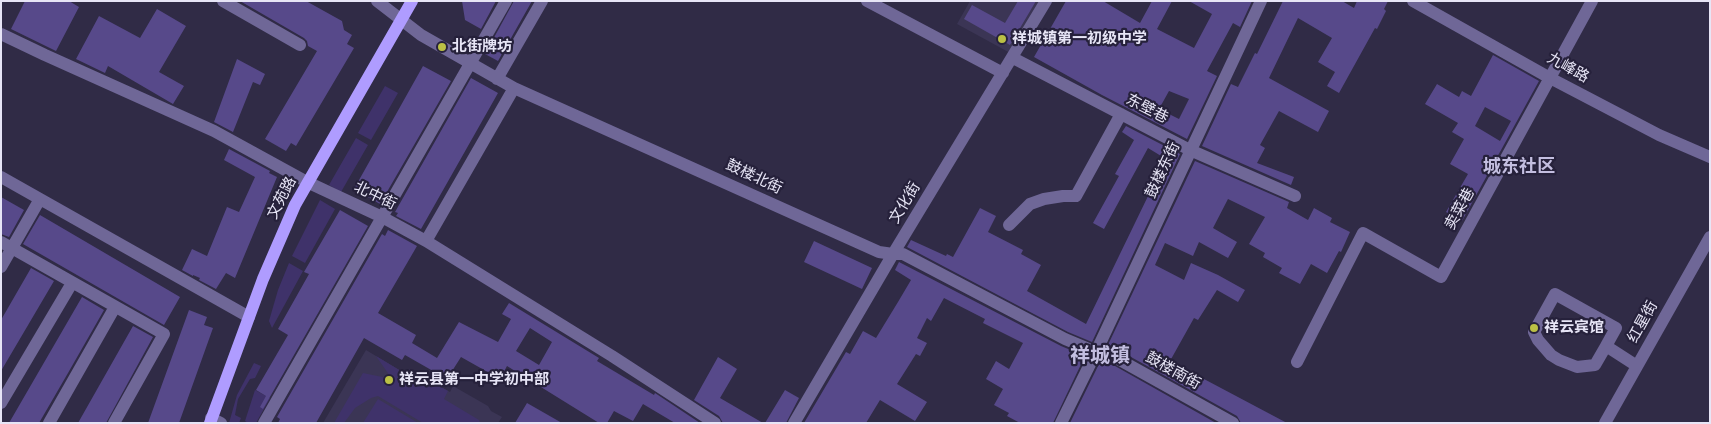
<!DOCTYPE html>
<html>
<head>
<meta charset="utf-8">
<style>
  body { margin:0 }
  #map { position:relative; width:1711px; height:424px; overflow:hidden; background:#302b46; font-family:Bitter,serif }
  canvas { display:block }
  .frame { position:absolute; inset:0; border:2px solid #e7e5f6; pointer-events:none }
</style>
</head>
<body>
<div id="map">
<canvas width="1711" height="424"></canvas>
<div class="frame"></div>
</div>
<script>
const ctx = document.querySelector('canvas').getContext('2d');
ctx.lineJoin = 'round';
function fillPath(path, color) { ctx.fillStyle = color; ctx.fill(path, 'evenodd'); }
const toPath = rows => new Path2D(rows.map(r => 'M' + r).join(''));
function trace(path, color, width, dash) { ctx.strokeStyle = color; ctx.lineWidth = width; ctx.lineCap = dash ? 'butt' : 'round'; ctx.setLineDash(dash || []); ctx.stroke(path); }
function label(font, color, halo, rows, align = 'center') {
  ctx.font = font + ' Bitter,"Noto Sans SC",serif'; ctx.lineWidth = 4.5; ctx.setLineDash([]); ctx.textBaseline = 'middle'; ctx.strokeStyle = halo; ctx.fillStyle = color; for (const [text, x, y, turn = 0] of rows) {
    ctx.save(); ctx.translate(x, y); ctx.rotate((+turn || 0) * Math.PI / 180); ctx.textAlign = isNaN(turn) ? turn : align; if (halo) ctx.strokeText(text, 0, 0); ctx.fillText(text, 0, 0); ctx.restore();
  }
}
fillPath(toPath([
  [970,1,1041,1,1012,54,957,24],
  [366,350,406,374,410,369,450,392,453,386,488,406,491,411,502,417,498,423,323,423]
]), '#3b3555');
fillPath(toPath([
  [385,86,398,93,371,140,358,133],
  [356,138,368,145,341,192,329,185],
  [320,200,335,209,305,263,292,256],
  [289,263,303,271,272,328,269,321,278,290],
  [376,356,406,374,410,369,448,391,444,399,479,420,480,423,423,423,378,396,371,398,355,408,344,423,334,423,363,373,392,379],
  [254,363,261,366,255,378,250,379,238,399,235,415,241,418,239,423,229,423,237,395],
  [255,390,270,398,256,423,248,423,245,421],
  [378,399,418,423,363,423]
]), '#3f326a');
fillPath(toPath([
  [25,1,69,1,79,7,56,51,11,29],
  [240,1,306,1,342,21,344,30,352,35,347,44,354,48,296,146,291,143,286,151,265,139,317,51,308,46,307,41,304,38],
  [462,1,496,1,481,29,465,20],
  [514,1,532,1,498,61,485,54],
  [1018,1,1036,1,1010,45,964,19,972,5,1005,23],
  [1066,1,1103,1,1140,23,1152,1,1172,1,1157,29,1194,48,1212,14,1189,1,1252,1,1240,27,1233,23,1207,71,1217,76,1187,139,1102,95,1034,57],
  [1169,91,1189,99,1179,119,1159,109],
  [1283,1,1342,1,1354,8,1357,1,1388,1,1384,9,1386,11,1377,29,1375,28,1339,93,1327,86,1335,72,1318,62,1332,38,1298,18,1269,78,1329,111,1318,132,1279,111,1260,145,1265,148,1257,163,1294,177,1291,185,1202,146,1231,84,1238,87,1255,53,1257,54],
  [157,9,186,26,159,72,184,86,173,104,108,66,105,73,76,59,99,16,140,38],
  [1493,55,1539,81,1462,221,1446,212,1468,174,1450,164,1464,139,1452,132,1458,123,1425,104,1437,84,1459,97,1462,91,1471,96],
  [1485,107,1511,121,1500,141,1475,126],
  [237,59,265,74,260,85,253,82,233,132,214,122],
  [423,66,451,81,380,204,354,189],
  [471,78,498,93,421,229,396,216,398,213,395,212],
  [1126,126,1180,154,1092,342,1068,332,907,247,911,240,946,256,947,254,953,257,980,208,996,216,988,232,1023,250,1021,254,1041,265,1027,291,1086,324,1166,159,1148,148,1104,229,1093,223,1119,176,1115,174,1134,140,1122,132],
  [229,149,270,171,269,173,277,177,235,278,226,273,216,289,199,280,200,278,193,275,193,276,182,270,192,249,207,256,227,207,239,212,255,177,224,160],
  [1195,161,1289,202,1287,208,1308,220,1314,208,1332,218,1330,222,1350,232,1341,252,1339,251,1327,273,1311,264,1300,284,1279,273,1282,268,1263,257,1265,253,1249,244,1265,217,1228,199,1213,228,1237,242,1228,258,1199,242,1193,256,1165,243,1155,265,1184,280,1191,263,1218,275,1245,290,1238,302,1217,290,1198,320,1194,318,1170,361,1287,423,1241,423,1237,416,1122,352,1107,347],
  [1,197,24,210,9,237,1,234],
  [340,210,368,226,263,409,260,407,266,396,256,390,288,335,278,329,309,274,304,272],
  [40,215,180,297,164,325,23,244],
  [388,230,417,246,378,313,416,335,412,343,437,358,459,322,498,342,511,319,502,314,509,303,599,358,597,361,654,395,655,393,700,423,675,423,643,404,633,421,614,411,607,423,599,423,507,366,500,379,461,357,447,379,405,355,402,360,364,338,316,423,278,423,280,419,277,417,382,234,385,236],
  [530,328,552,342,539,365,516,351],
  [814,241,872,268,862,289,804,262],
  [899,262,1061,346,1085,356,1053,423,1020,423,1007,416,1009,413,994,405,1003,389,986,379,996,361,1009,369,1023,343,983,323,985,319,944,298,931,321,927,318,917,338,927,343,920,356,916,354,897,384,927,402,915,421,880,400,866,423,804,423,846,352,850,354,863,331,876,338,898,302,911,280,895,270],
  [31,268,54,281,1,371,1,320],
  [82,297,104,310,68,373,39,423,9,423],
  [189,310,207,317,204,325,213,328,179,423,148,423],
  [133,326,153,337,106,423,78,423],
  [718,357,737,369,720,398,763,423,723,423,719,416,694,400],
  [1100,362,1115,366,1216,423,1070,423],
  [785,390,799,398,786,423,765,423],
  [527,403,562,423,515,423]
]), '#57498a');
trace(toPath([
  [223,1,300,45],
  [377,1,421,35,514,88,879,252,893,254,903,254,1065,339,1096,352,1118,359,1233,423],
  [867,1,1003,73],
  [1413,1,1550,78,1659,135,1710,157],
  [1,34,45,55,214,131,307,182,382,217,426,241,612,356,715,423],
  [1013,58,1190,150,1295,196],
  [497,79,542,1],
  [1,177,249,317],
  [1009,225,1030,204,1044,199,1063,196,1076,196,1121,114],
  [426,241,514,88],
  [1,242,164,334,114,423],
  [1,267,40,199],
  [1606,346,1595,365,1577,367,1559,360,1551,355,1538,340,1534,332,1555,294,1616,328,1606,346,1637,366],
  [1297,362,1363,233,1441,277,1592,1],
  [1,403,72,283],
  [211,418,221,423],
  [49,423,115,307],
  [264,423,506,1],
  [794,423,893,254,1046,1],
  [1061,423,1096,352,1261,1],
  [1605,423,1710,237]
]), '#6f6797', 12);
trace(toPath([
  [210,423,263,279,295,205,412,1]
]), '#af9cff', 12);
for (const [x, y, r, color] of [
  [1002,39,5,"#bbc045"],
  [442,47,5,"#bbc045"],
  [1534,328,5,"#bbc045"],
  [389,380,5,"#bbc045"]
]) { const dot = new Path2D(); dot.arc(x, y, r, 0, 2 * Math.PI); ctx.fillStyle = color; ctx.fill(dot); trace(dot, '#26213b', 2); }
label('bold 15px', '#e7e5f6', '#26213b', [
  ["祥城镇第一初级中学",1012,39],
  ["北街牌坊",452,47],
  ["祥云宾馆",1544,328],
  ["祥云县第一中学初中部",399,380]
], 'left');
label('15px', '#e7e5f6', '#26213b', [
  ["九峰路",1568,68,29],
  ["东壁巷",1147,109,27],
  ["鼓楼东街",1163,170,-65],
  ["鼓楼北街",754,177,25],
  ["北中街",375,196,26],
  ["文苑路",282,198,-63],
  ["文化街",905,203,-59],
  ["卖菜巷",1460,209,-61],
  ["红星街",1643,322,-61],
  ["鼓楼南街",1173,371,29]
]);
label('bold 18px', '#c3bee0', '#26213b', [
  ["城东社区",1519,167]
]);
label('bold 20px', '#c3bee0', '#26213b', [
  ["祥城镇",1100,356]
]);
</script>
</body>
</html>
